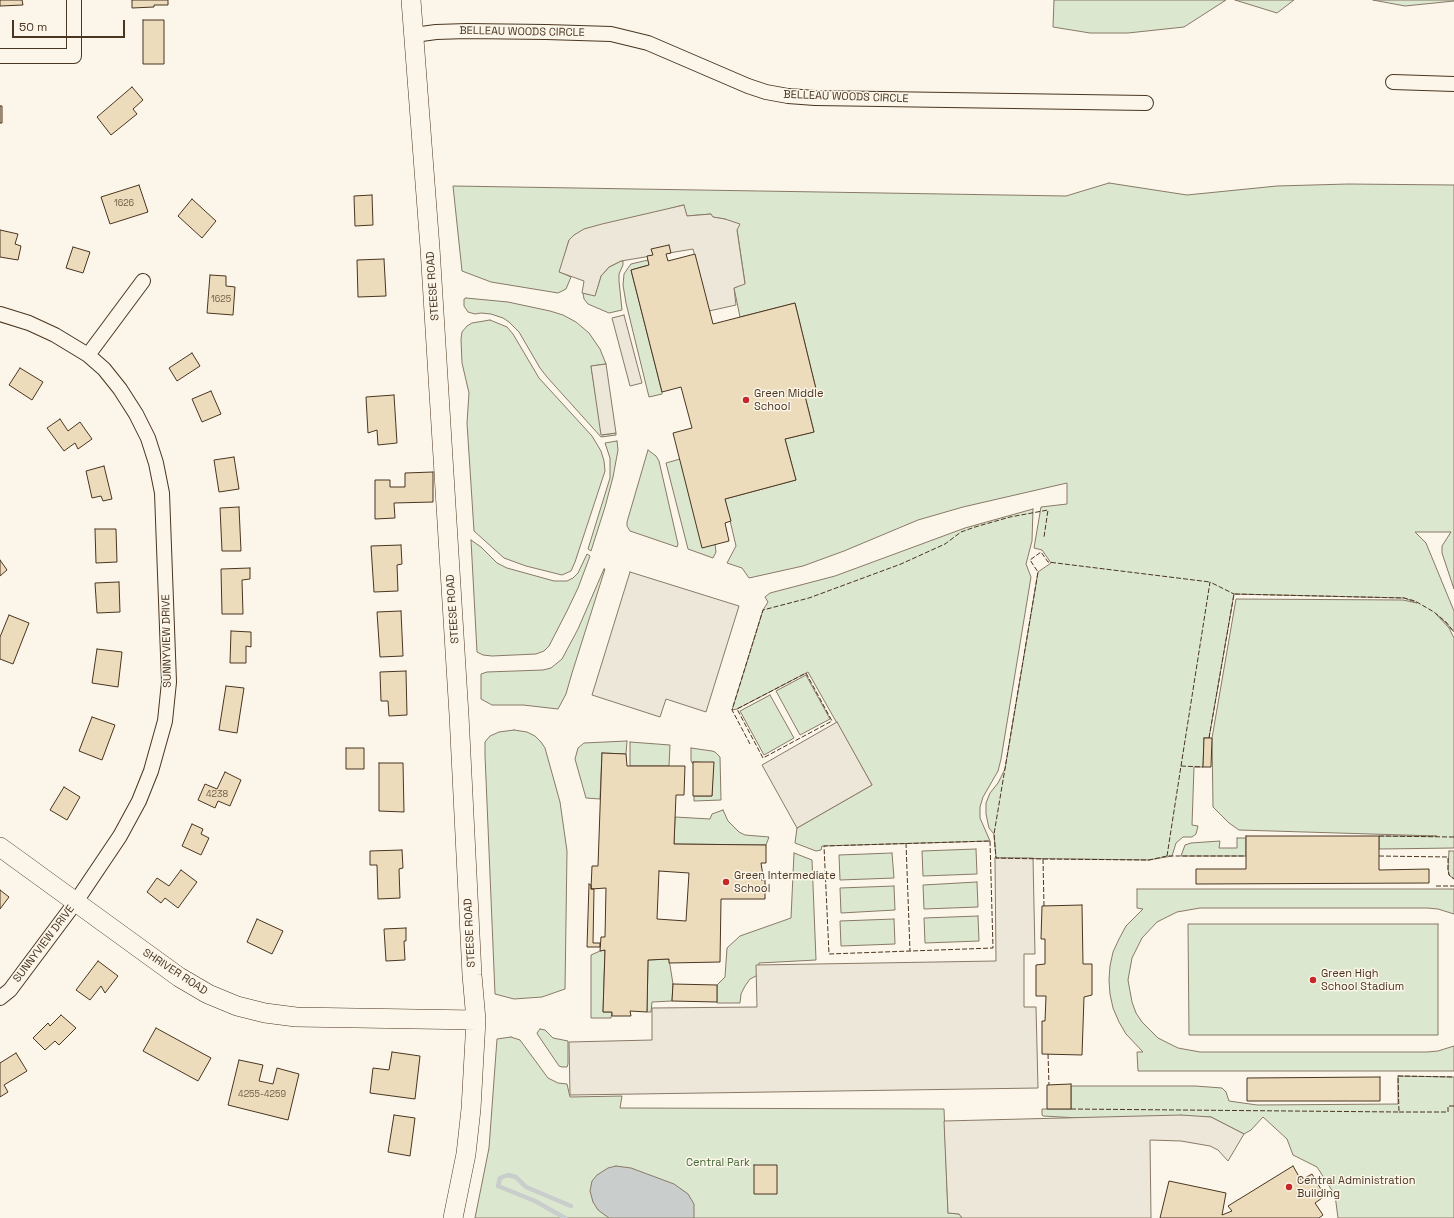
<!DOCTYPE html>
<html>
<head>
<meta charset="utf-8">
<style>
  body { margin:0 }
  #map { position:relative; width:1454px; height:1218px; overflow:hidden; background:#fbf6e9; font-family:"Space Grotesk",sans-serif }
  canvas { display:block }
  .scale { position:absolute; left:12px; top:20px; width:113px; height:18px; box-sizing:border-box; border:2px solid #4a3520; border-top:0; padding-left:5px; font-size:12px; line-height:14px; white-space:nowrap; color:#4a3520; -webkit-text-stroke:3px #fbf6e9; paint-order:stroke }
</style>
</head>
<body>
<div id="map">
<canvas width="1454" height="1218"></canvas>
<div class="scale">50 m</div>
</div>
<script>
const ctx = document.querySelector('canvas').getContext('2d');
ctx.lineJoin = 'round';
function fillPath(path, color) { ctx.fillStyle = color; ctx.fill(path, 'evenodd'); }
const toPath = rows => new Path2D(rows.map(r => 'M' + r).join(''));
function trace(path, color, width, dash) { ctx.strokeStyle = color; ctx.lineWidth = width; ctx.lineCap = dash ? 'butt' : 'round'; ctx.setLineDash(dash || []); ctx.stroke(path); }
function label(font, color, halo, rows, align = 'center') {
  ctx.font = font + ' "Space Grotesk",sans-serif'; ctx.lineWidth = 3; ctx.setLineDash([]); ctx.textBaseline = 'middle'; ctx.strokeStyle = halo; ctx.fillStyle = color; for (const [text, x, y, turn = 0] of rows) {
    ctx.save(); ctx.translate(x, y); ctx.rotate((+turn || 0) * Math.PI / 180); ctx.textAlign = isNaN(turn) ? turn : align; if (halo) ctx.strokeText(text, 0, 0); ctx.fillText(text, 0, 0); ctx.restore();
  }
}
const green = toPath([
  [1054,0,1226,0,1184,27,1128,33,1090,33,1053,27,1054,0],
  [1235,0,1294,0,1277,13,1235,0],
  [1373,0,1454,0,1454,1,1405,6,1373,0],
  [1109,183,1187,195,1277,186,1348,184,1454,185,1454,589,1442,553,1442,546,1451,532,1415,532,1426,543,1454,611,1454,632,1445,622,1436,614,1449,628,1454,638,1454,848,1379,849,1379,836,1437,836,1239,830,1229,823,1213,807,1212,738,1236,599,1403,600,1417,603,1404,598,1234,594,1209,738,1204,738,1203,767,1194,767,1192,825,1198,826,1196,834,1192,837,1183,837,1176,843,1172,856,1149,860,996,858,994,834,989,828,986,814,986,803,990,793,998,783,1005,769,1038,572,1051,563,1042,550,1034,548,1041,507,1067,504,1067,483,963,507,918,520,844,551,803,566,749,578,742,568,727,563,736,546,725,499,796,480,785,439,814,432,804,392,816,389,795,303,740,317,734,288,745,283,737,230,725,219,712,217,711,214,687,216,683,205,574,235,569,240,560,272,571,277,566,289,558,293,491,282,462,271,453,186,1066,196,1109,183],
  [648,260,649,265,631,270,662,392,662,394,649,397,626,303,623,285,624,274,628,268,631,264,648,260],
  [621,261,623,261,623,265,619,274,619,281,622,310,609,313,588,304,584,299,583,293,595,295,601,276,609,267,621,261],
  [466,298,508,302,550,311,563,315,576,322,589,333,600,349,606,364,591,366,602,435,616,433,616,435,601,437,547,377,540,368,519,332,509,322,503,318,491,314,481,313,475,314,468,312,464,306,464,299,466,298],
  [490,320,507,327,513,334,539,378,592,436,601,451,604,461,605,471,575,562,571,571,562,575,526,566,504,558,474,531,467,423,469,393,462,363,461,339,462,332,467,326,472,323,490,320],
  [617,441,618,450,613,477,605,507,591,551,588,549,610,478,610,458,605,443,617,441],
  [648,450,656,456,659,461,678,544,677,547,630,531,627,526,627,522,648,450],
  [680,459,715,544,716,552,713,558,688,549,666,463,680,459],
  [1033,509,1032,541,1026,564,1031,577,1001,759,998,771,983,797,980,807,980,818,990,841,822,846,821,850,816,851,795,843,797,828,872,785,808,672,737,709,732,710,763,610,768,602,765,597,770,593,835,576,965,528,1033,509],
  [471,540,481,547,497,563,507,568,554,581,567,581,573,578,578,573,587,554,590,556,578,588,567,611,549,646,544,651,536,654,492,656,483,655,477,652,471,540],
  [604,569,605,569,572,673,566,694,558,709,523,705,492,705,481,699,481,674,487,672,543,670,551,668,562,659,578,629,604,569],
  [806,675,830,719,800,735,776,691,806,675],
  [770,695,794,738,764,755,740,711,770,695],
  [514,730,527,732,535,736,541,742,545,748,560,802,567,851,565,989,542,997,514,999,495,994,485,755,485,742,490,736,499,732,514,730],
  [627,741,626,754,602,753,600,799,586,798,575,759,578,748,584,743,627,741],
  [630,742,670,745,669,766,630,766,630,742],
  [691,748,712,751,715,752,720,757,721,800,694,801,694,796,712,796,713,763,694,762,693,764,691,761,691,748],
  [723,810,728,821,739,832,745,835,769,837,766,845,674,844,675,817,710,819,712,814,723,810],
  [1237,838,1246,838,1246,856,1181,856,1185,845,1191,843,1220,841,1219,848,1237,848,1237,838],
  [976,849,977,874,923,876,922,851,976,849],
  [1449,851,1454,851,1454,879,1449,875,1448,869,1449,851],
  [794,853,812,860,816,960,759,963,758,975,750,979,745,986,741,994,740,1003,717,1003,717,985,725,977,727,948,740,936,791,918,794,853],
  [892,853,894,878,840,880,839,855,892,853],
  [977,882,978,907,924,909,923,885,977,882],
  [894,886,895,910,841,913,840,888,894,886],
  [1137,889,1454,889,1454,914,1438,909,1427,908,1200,908,1177,912,1157,922,1142,938,1132,958,1128,980,1132,1002,1136,1013,1142,1022,1158,1038,1178,1048,1200,1052,1427,1052,1438,1051,1454,1046,1454,1071,1138,1071,1137,1052,1143,1052,1126,1034,1119,1022,1113,1008,1110,994,1109,980,1110,966,1113,952,1119,939,1126,926,1143,909,1137,908,1137,889],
  [978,916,979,941,925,943,924,918,978,916],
  [894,919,895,944,841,946,840,921,894,919],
  [1438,924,1438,1035,1189,1035,1188,924,1438,924],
  [605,950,603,1012,612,1012,611,1018,591,1018,591,955,600,951,605,950],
  [669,959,673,984,672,1001,652,1002,651,1012,647,1012,648,960,669,959],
  [540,1029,545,1030,553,1038,568,1041,568,1064,567,1067,562,1067,559,1066,538,1035,537,1033,540,1029],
  [511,1037,520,1040,548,1078,558,1083,567,1084,570,1097,622,1096,620,1108,944,1109,948,1213,960,1214,962,1218,475,1218,489,1148,497,1039,511,1037],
  [1398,1076,1454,1077,1454,1218,1338,1218,1335,1195,1317,1167,1293,1155,1287,1139,1263,1117,1251,1130,1244,1134,1211,1117,1096,1119,1043,1116,1042,1115,1042,1109,1071,1109,1071,1086,1195,1086,1222,1088,1226,1092,1229,1101,1257,1105,1398,1104,1398,1076]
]);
fillPath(green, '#dce7d0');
trace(green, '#887966', 1);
const parking = toPath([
  [684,205,687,216,711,214,713,217,725,219,740,224,737,230,745,284,734,288,736,305,709,311,693,249,621,261,609,267,601,276,595,296,582,293,584,281,559,272,569,240,574,235,584,229,602,224,684,205],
  [624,315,642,383,630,386,612,318,624,315],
  [606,364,616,433,601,435,591,366,606,364],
  [630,572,739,606,706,712,666,699,660,717,592,695,630,572],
  [837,722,872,785,797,828,762,765,837,722],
  [995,858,1033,858,1035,954,1024,954,1024,1007,1036,1007,1038,1088,570,1095,569,1042,652,1040,652,1008,757,1007,756,965,996,961,995,858],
  [1181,1115,1211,1117,1244,1134,1228,1161,1218,1150,1210,1146,1181,1141,1150,1140,1151,1218,962,1218,959,1214,948,1213,944,1121,1181,1115]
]);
fillPath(parking, '#ede7d9');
trace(parking, '#887966', 1);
const water = toPath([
  [616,1166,631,1168,674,1184,688,1194,694,1204,694,1218,609,1218,598,1210,593,1202,590,1191,592,1181,597,1175,608,1168,616,1166]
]);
fillPath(water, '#c9cecd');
trace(water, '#887966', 1);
trace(toPath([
  [565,1218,535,1201,498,1186,500,1178,508,1175,516,1177,526,1187,571,1206]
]), '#c9cecd', 4.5);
const building = toPath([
  [0,0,22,0,23,5,0,6,0,0],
  [132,0,168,0,168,5,154,5,154,7,132,8,132,0],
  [143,20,164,20,164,64,143,64,143,20],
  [132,87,143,100,133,109,137,114,111,135,97,117,132,87],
  [0,106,2,106,2,123,0,123,0,106],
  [139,185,148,212,110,224,101,197,139,185],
  [372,195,373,225,355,226,354,196,372,195],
  [192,199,216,221,202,238,178,216,192,199],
  [0,230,18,234,15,244,21,246,18,260,0,257,0,230],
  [669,245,671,253,666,254,668,261,695,254,713,324,795,303,816,389,804,392,814,432,785,439,796,480,725,499,731,521,725,523,729,541,702,548,673,433,692,428,681,387,662,392,631,270,649,265,647,256,653,255,651,249,669,245],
  [73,247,90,252,83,273,66,268,73,247],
  [384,259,386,296,358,297,357,260,384,259],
  [210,275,226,276,226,286,235,287,233,315,207,313,210,275],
  [192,353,200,366,177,381,169,368,192,353],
  [20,368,43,382,32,400,9,385,20,368],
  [211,391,221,414,202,422,192,399,211,391],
  [394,395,397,443,378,445,377,430,368,433,366,397,394,395],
  [60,419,68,431,80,422,92,439,78,449,75,443,64,451,47,428,60,419],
  [234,457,239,489,219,492,214,460,234,457],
  [104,466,112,499,103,501,101,496,92,498,86,471,104,466],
  [433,472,433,502,394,503,395,518,375,519,375,480,390,480,390,487,405,487,405,473,433,472],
  [239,507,241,551,222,551,220,508,239,507],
  [95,529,116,529,117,562,96,563,95,529],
  [401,545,402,564,397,565,398,591,374,592,371,546,401,545],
  [0,560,7,570,0,576,0,560],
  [250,568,250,579,242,580,243,614,222,614,221,569,250,568],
  [119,582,120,612,97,613,95,583,119,582],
  [401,611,403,656,380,657,377,612,401,611],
  [9,615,29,623,13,664,0,659,0,637,9,615],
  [231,631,251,632,251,647,246,646,246,663,230,663,231,631],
  [97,649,122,652,118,687,92,683,97,649],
  [406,671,407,715,389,716,388,701,381,701,380,672,406,671],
  [226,686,244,688,237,733,219,730,226,686],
  [92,717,115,725,102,760,79,751,92,717],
  [1204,738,1212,738,1211,767,1203,767,1204,738],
  [346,748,364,748,364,769,346,769,346,748],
  [602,753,626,754,627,766,685,766,684,795,676,795,674,844,766,845,766,863,761,863,763,876,761,876,761,880,765,880,765,899,721,899,720,962,669,963,669,959,648,960,647,1012,630,1011,631,1016,612,1016,612,1012,603,1012,605,950,600,951,601,937,605,937,606,888,591,889,592,866,598,866,602,753],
  [659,871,689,873,686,921,657,919,659,871],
  [693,762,714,762,712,796,693,796,693,762],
  [379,763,403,763,404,812,379,811,379,763],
  [225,772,241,780,230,806,218,801,215,808,198,800,205,784,217,789,225,772],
  [64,787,80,797,67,820,50,810,64,787],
  [192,824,203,829,201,834,209,838,201,855,182,846,192,824],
  [1246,836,1379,836,1379,870,1429,869,1429,883,1196,884,1196,869,1246,869,1246,836],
  [402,850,403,868,399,869,400,898,378,899,377,865,370,865,370,851,402,850],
  [181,870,197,882,178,908,165,898,161,903,147,892,157,878,169,886,181,870],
  [589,884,591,885,591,889,594,889,593,943,600,943,600,947,587,947,589,884],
  [0,890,9,897,0,909,0,890],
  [1082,905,1083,964,1092,964,1092,995,1084,997,1082,1055,1042,1054,1042,1021,1045,1021,1046,996,1036,996,1036,965,1045,964,1045,939,1041,939,1042,906,1082,905],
  [257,919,283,931,272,954,247,942,257,919],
  [406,928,406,941,404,941,405,960,386,961,384,929,406,928],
  [98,961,118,976,105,993,101,986,90,1000,76,990,98,961],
  [673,984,717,985,717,1002,672,1001,673,984],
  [61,1015,76,1028,59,1045,55,1041,45,1050,33,1038,48,1023,50,1026,61,1015],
  [156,1028,211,1058,198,1081,143,1051,156,1028],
  [392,1052,420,1056,415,1099,370,1093,373,1068,389,1070,392,1052],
  [16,1053,27,1071,4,1085,8,1092,0,1097,0,1063,16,1053],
  [239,1060,263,1065,259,1081,273,1084,277,1068,299,1074,288,1120,228,1105,239,1060],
  [1380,1077,1380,1101,1247,1101,1247,1078,1380,1077],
  [1071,1084,1071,1109,1047,1109,1047,1085,1071,1084],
  [394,1115,415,1118,410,1156,388,1152,394,1115],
  [754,1165,777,1165,777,1194,754,1194,754,1165],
  [1293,1166,1301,1180,1312,1174,1325,1196,1315,1203,1323,1215,1319,1218,1160,1218,1169,1181,1226,1193,1222,1215,1232,1211,1228,1206,1293,1166]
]);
fillPath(building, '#ecdcbc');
trace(building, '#4a3520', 1);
const street = toPath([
  [414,35,436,32,467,31,546,32,611,34,648,43,748,86,766,92,788,96,815,98,1146,103],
  [0,56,74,56,74,0],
  [1393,82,1454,84],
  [0,314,29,323,55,335,88,355,104,369,120,389,136,414,148,438,156,463,162,493,169,682,165,721,151,771,139,801,120,836,75,903,10,990,0,998],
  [88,355,143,281]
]);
const secondary = toPath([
  [411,0,430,248,459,715,472,975,476,1020,471,1109,466,1154,453,1218],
  [0,847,179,977,208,994,237,1006,265,1013,296,1017,476,1020]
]);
trace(street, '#4a3520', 16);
trace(secondary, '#4a3520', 20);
trace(street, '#fbf6e9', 14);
trace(secondary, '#fbf6e9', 19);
trace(toPath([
  [806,673,832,721,763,758,737,709,806,673],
  [1209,738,1234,594,1404,598,1415,601,1434,612,1446,622,1454,632],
  [750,744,732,710,763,610,809,598,901,564,945,544,961,532,975,527,1010,517,1048,510,1044,537],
  [1181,766,1210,582,1234,594],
  [1379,836,1454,837],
  [990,841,993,948,829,954,824,846,990,841],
  [906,843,910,951],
  [1167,856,1181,766,1203,767],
  [1379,856,1448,857,1448,869,1449,875,1454,879],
  [1043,859,1149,860,1167,856,1246,856],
  [1436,886,1454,886],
  [1044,906,1043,859,996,858,994,834,1038,572,1030,560,1041,552,1048,562,1210,582],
  [1048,1054,1049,1085],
  [1071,1109,1399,1112,1398,1076,1454,1077],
  [1399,1112,1448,1112,1448,1106,1454,1106]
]), '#4a3520', 1, [5, 2]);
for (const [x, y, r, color] of [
  [746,400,4,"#c62828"],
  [726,882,4,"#c62828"],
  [1313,980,4,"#c62828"],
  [1289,1187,4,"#c62828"]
]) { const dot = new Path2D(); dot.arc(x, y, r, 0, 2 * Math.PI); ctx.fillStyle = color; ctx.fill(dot); trace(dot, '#fbf6e9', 1.5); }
label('9px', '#725f47', null, [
  ["1626",124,204],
  ["1625",221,300],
  ["4238",217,795],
  ["4255-4259",262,1095]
]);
label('11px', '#4a3520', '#fbf6e9', [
  ["BELLEAU WOODS CIRCLE",522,32,1],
  ["BELLEAU WOODS CIRCLE",846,97,2],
  ["STEESE ROAD",433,286,-94],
  ["STEESE ROAD",453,609,-94],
  ["SUNNYVIEW DRIVE",167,641,-91],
  ["STEESE ROAD",470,933,-93],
  ["SUNNYVIEW DRIVE",44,944,-53],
  ["SHRIVER ROAD",175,972,33]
]);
label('11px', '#4a3520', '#fbf6e9', [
  ["Green Middle",754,394],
  ["School",754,407],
  ["Green Intermediate",734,876],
  ["School",734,889],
  ["Green High",1321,974],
  ["School Stadium",1321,987],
  ["Central Administration",1297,1181],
  ["Building",1297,1194]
], 'left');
label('11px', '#436837', '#fbf6e9', [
  ["Central Park",718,1163]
]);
</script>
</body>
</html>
